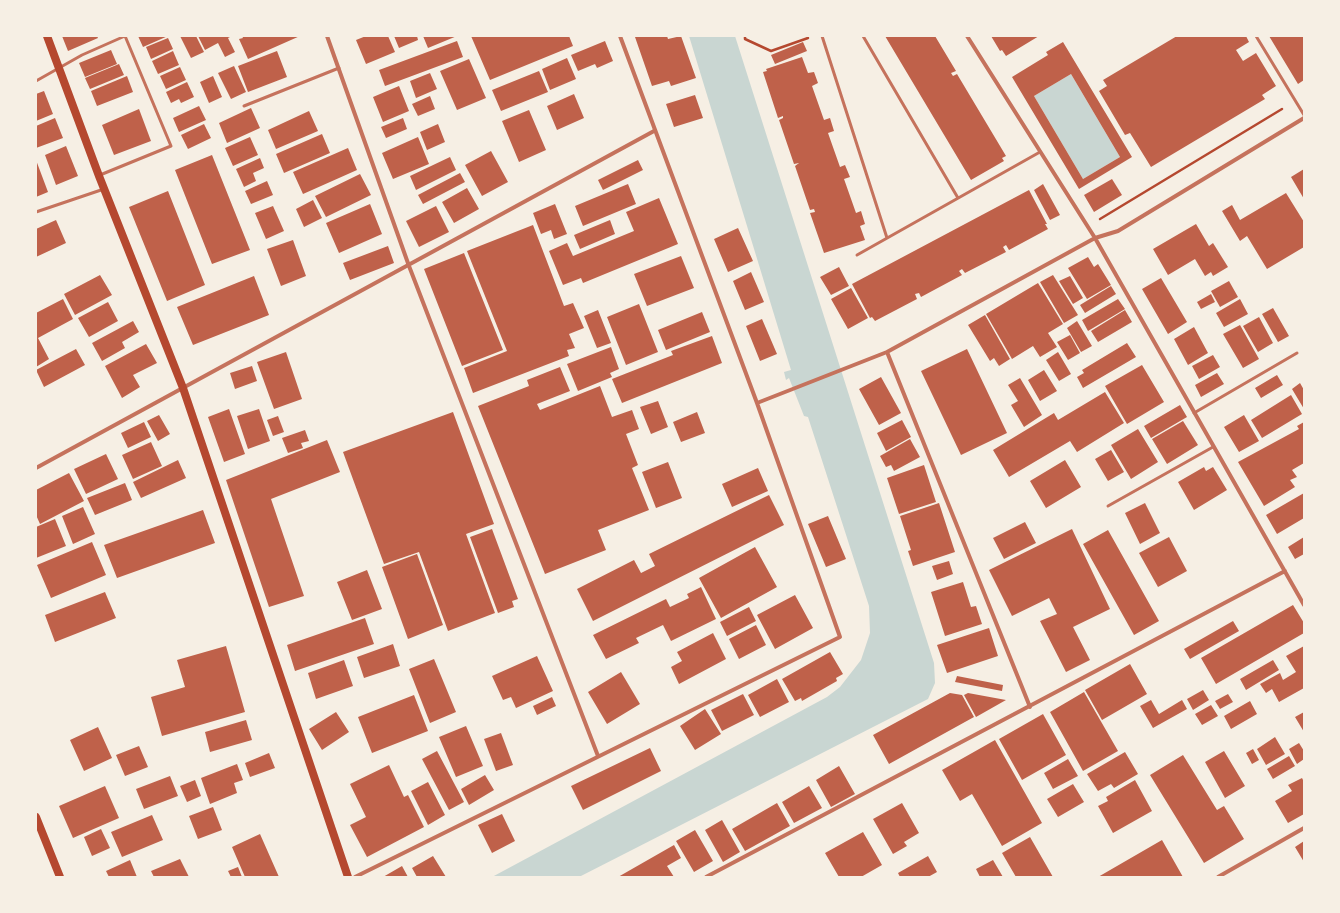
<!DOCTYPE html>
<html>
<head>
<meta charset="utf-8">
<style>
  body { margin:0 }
  #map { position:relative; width:1340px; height:913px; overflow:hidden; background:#f6efe4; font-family:"Titillium Web",sans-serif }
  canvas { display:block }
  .frame { position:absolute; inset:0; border:37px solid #f6efe4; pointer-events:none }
</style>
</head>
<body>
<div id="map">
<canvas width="1340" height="913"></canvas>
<div class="frame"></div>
</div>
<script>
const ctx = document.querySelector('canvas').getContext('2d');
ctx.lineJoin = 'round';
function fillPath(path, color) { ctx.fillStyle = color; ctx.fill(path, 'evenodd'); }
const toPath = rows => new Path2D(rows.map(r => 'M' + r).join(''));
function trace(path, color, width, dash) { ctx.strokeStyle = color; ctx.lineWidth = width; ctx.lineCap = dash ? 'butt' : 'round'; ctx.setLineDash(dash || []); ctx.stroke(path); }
fillPath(toPath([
  [689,36,735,36,934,663,935,683,928,699,579,877,492,877,827,697,840,687,861,660,870,633,869,606,808,417,804,416,789,378,786,380,784,372,791,370],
  [1071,74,1120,157,1083,179,1034,96]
]), '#c9d6d2');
fillPath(toPath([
  [62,36,97,36,98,38,68,51],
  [138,36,168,36,143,47],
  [180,36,196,36,204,52,191,58],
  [198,36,232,36,228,38,235,52,225,57,218,43,205,50],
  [242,36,300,36,248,59,239,39,243,38],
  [366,36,388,36,395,52,366,64,356,40],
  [394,36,417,36,418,40,399,48],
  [423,36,457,36,428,48],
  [471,36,569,36,573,46,490,80],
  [639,36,667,36,668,39,681,36,696,78,671,86,669,81,652,86,635,37],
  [885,36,935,36,956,71,951,73,953,76,957,74,1006,156,1002,158,1004,161,971,180],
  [991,36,1039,36,1006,56,1002,50,1000,51],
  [1177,36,1246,36,1249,42,1236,50,1243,61,1256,53,1276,86,1262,95,1265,99,1151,167,1130,133,1125,135,1099,91,1107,86,1103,80],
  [1269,36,1304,36,1304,80,1298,84],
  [168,38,173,49,151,59,146,47],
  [457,41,463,57,385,86,379,70],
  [605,41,613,61,597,68,595,64,578,71,571,55],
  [803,42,807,51,775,64,771,55],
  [1063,42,1132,157,1079,189,1012,77,1048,55,1046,52],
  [1071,74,1120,157,1083,179,1034,96],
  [111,50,117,64,85,77,79,63],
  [173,51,179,65,158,74,152,61],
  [277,51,287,77,248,92,238,66],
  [802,57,808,73,814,72,818,83,812,86,824,120,830,118,834,131,828,133,840,167,845,165,850,177,844,179,856,213,861,211,865,224,860,226,865,240,824,253,810,213,815,212,814,209,810,210,795,166,799,163,794,164,779,120,783,118,783,116,778,118,763,72,767,71,766,69],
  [567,58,576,79,550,90,542,69],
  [469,59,486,98,457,110,440,71],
  [119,64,124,75,90,89,85,78],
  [234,66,246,92,231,99,218,73],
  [180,67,186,80,166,89,160,76],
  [539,71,548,92,501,111,492,90],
  [430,73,437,89,416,98,410,81],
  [127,76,133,92,97,106,91,91],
  [213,76,222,97,209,103,200,82],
  [187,82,194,97,181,103,179,99,171,103,166,92],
  [399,86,409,111,383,122,373,97],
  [44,91,53,114,36,121,36,94],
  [574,94,584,118,557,130,547,106],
  [695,95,703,118,674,127,666,104],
  [430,96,435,109,418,116,412,104],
  [199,106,206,120,179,132,173,118],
  [251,108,260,128,227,143,219,123],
  [139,109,151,141,114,155,102,125],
  [529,110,546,150,519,162,502,121],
  [309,111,318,131,276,149,268,130],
  [55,118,63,138,36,148,36,126],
  [403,118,407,129,386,138,381,127],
  [204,124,211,138,188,149,181,135],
  [438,124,445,142,427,150,420,132],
  [322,134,330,153,284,173,276,154],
  [250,137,258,155,233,166,225,148],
  [418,137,429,164,393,179,382,153],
  [66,146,78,176,56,185,45,155],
  [348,148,357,170,303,194,293,172],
  [491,151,508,182,482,196,465,165],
  [212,155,250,250,212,264,175,170],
  [450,157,456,170,416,190,410,176],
  [260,158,264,168,253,173,256,181,244,187,236,169],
  [36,160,48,192,36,197],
  [638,160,643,170,603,190,598,180],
  [1304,169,1304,199,1291,177],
  [460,173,465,182,423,204,418,195],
  [360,174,371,195,326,217,315,196],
  [1112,179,1122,195,1094,212,1084,195],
  [267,181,273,195,251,204,245,191],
  [628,184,636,204,583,226,575,206],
  [1043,184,1060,215,1050,220,1034,190],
  [467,188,479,209,454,223,442,202],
  [1029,190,1047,224,1045,224,1048,229,1009,250,1006,245,1003,247,1006,252,965,273,962,269,959,271,962,275,921,297,919,293,915,294,917,299,875,321,872,317,870,318,852,284],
  [168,191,205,285,167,301,129,207],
  [1286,193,1304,222,1304,247,1267,269,1247,236,1240,241,1222,211,1232,205,1240,220],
  [659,198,678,244,583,283,581,278,563,285,549,251,567,243,573,256,634,231,626,212],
  [313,200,322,218,304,227,296,209],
  [370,204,382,234,339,253,326,223],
  [555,204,567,234,554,239,551,230,541,234,533,213],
  [273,206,284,231,266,239,255,213],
  [436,206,449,232,419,247,406,221],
  [56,220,66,243,36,257,36,229],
  [610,220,615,234,580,249,574,235],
  [1196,224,1209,246,1213,243,1228,267,1213,276,1211,272,1205,276,1195,259,1168,275,1153,249],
  [533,225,564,306,573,303,584,328,569,334,575,348,567,350,569,356,473,393,464,368,507,351,467,251],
  [738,228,753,261,728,272,714,239],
  [293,240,306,276,281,286,267,249],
  [388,246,394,263,350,280,343,263],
  [464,253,503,350,462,366,424,269],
  [681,256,694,288,647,306,634,274],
  [1088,257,1094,267,1098,264,1111,285,1087,299,1068,268],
  [839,267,849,286,831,295,820,277],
  [751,272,764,302,745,310,733,281],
  [100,275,112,295,75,315,64,294],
  [1053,275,1078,315,1064,323,1040,282],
  [254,276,269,315,193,345,177,307],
  [1070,276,1083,298,1073,304,1059,281],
  [1161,278,1187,322,1168,334,1142,289],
  [1229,281,1238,297,1220,307,1211,291],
  [1038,283,1063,324,1048,333,1057,347,1040,357,1033,346,1012,359,986,314],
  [1111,286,1116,294,1085,313,1080,305],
  [851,288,868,318,848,329,831,299],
  [1211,294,1215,302,1201,309,1197,302],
  [63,299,73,319,38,338,49,359,36,367,36,313],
  [1118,299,1125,309,1088,331,1082,320],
  [1240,299,1248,314,1224,327,1216,313],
  [108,302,118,321,89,337,78,318],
  [639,304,658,352,626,365,607,317],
  [1273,308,1289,336,1278,342,1262,314],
  [598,310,611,343,597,348,584,316],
  [1125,310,1132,322,1098,342,1091,331],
  [702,312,710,332,666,350,658,330],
  [985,315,1010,359,999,366,994,358,990,361,968,325],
  [1259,317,1273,343,1258,352,1243,326],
  [762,319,777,354,760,361,746,326],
  [133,321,139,332,122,342,125,348,102,361,92,343],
  [1077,321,1092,346,1081,352,1067,328],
  [1240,325,1259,359,1243,368,1223,334],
  [1194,327,1208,353,1188,365,1174,339],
  [1070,335,1080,353,1068,360,1057,342],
  [712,336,722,363,622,403,612,379,673,355,671,351],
  [1127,343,1136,357,1083,388,1077,377,1084,373,1082,370],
  [146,344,157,363,133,375,140,387,122,398,105,366],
  [611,347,619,369,610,373,612,377,578,391,567,364],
  [76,349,85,365,44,387,36,370],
  [967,349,1007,433,961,455,921,371],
  [286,352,302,399,274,409,257,362],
  [1058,352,1071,374,1059,381,1046,360],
  [1213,355,1220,367,1199,379,1192,366],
  [1142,365,1164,402,1127,424,1105,386],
  [252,366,257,381,235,389,230,373],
  [560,367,570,391,537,404,540,410,600,386,612,417,632,410,639,429,626,434,638,465,632,468,649,510,598,530,606,550,545,574,478,406,529,386,527,380],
  [1044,370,1057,391,1040,401,1028,380],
  [1217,373,1224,384,1201,397,1195,385],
  [1277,375,1283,385,1261,398,1255,388],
  [881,377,901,413,879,425,859,389],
  [1020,378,1042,415,1024,427,1011,405,1018,401,1008,385],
  [1300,383,1304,390,1304,409,1292,389],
  [1105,392,1124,423,1077,452,1070,441,1009,477,993,450,1054,413,1058,420],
  [1291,395,1302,414,1262,438,1251,420],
  [658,401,668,427,651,434,640,407],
  [1180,405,1187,417,1151,438,1144,426],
  [229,409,245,454,224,462,208,417],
  [259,409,270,441,248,449,237,416],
  [453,412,494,524,466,534,495,613,448,631,419,552,384,564,343,452],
  [697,412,705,433,681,442,673,422],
  [159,415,170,434,158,441,147,421],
  [1244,415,1259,441,1239,452,1224,427],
  [278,416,284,432,273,436,267,420],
  [902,420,911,437,886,451,877,433],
  [1183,421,1198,445,1167,464,1152,439],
  [144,422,151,437,128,448,121,433],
  [1304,422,1304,463,1292,470,1297,477,1290,480,1295,487,1264,506,1238,462,1299,429,1297,426],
  [1138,429,1158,462,1131,479,1111,445],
  [305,430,309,441,301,443,303,448,288,453,282,438],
  [910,439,920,457,894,471,891,465,886,467,880,456],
  [327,440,340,472,271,499,304,596,269,607,226,480],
  [151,442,162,466,133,479,122,455],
  [1111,450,1124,472,1108,481,1095,459],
  [106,454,118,479,86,494,74,469],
  [178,460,186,478,141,498,133,482],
  [1065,460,1081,487,1046,508,1030,481],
  [668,462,682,498,656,508,642,472],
  [924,465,936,502,899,514,887,478],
  [1204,467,1206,471,1213,467,1227,490,1194,510,1178,482],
  [758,468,768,491,732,507,722,484],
  [69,473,84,501,40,524,36,515,36,490],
  [125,483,132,500,95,515,87,498],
  [1304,493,1304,518,1277,534,1266,515],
  [769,495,784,525,593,621,577,589,634,560,641,573,655,566,649,554],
  [939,503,955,552,913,566,908,551,911,550,900,516],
  [1145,503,1160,533,1140,544,1125,513],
  [83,507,95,534,73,544,62,516],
  [203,510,215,543,117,578,104,545],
  [828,516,846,559,826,567,808,524],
  [55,519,66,546,36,558,36,527],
  [1025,522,1036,543,1004,559,993,538],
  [492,529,518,599,512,601,514,607,498,613,470,537],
  [1072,529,1110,609,1073,627,1090,660,1066,672,1040,621,1057,614,1049,598,1012,616,989,570],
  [1108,530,1159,621,1134,635,1083,544],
  [1169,537,1187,571,1158,587,1139,553],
  [1304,537,1304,554,1295,559,1288,547],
  [92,542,106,575,51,598,37,565],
  [755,547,777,587,721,618,699,578],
  [417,554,443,625,408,639,382,567],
  [949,561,953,574,937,580,932,566],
  [367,570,382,609,352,620,337,582],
  [963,582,971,607,976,606,982,624,945,636,931,592],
  [701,587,716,619,671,641,663,625,636,638,639,643,606,659,593,635,666,599,670,607,689,598,687,594],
  [105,592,116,618,55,642,45,615],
  [795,595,813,628,775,649,757,615],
  [1293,605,1304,623,1304,633,1216,684,1201,658],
  [749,607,756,621,727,636,720,622],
  [365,618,374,644,295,671,287,645],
  [1233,621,1239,631,1190,659,1184,649],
  [756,625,766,645,739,659,729,639],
  [989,628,998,656,947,673,937,645],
  [713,633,726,659,679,684,671,667,682,661,677,652],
  [393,644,400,666,364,678,357,657],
  [226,646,245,712,162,736,151,697,185,687,177,660],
  [1304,646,1304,688,1279,702,1272,689,1266,693,1260,684,1280,673,1283,680,1296,672,1286,656],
  [830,652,843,674,836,678,837,681,802,701,801,698,795,701,782,679],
  [537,656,553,691,516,708,511,697,503,700,492,676],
  [434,659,456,712,430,723,409,669],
  [344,660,353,686,316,699,308,673],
  [1273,660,1279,670,1246,690,1240,679],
  [1130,664,1147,694,1102,720,1085,690],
  [621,672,640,704,607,724,588,692],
  [957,676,1003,685,1002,691,955,682],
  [777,679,789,702,760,717,748,695],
  [1203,690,1209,700,1193,710,1187,699],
  [1084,692,1118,751,1083,771,1050,712],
  [950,693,962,695,974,717,889,764,873,735],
  [968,693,1006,700,976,717,964,695],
  [743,694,754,715,722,731,711,710],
  [1228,694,1233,702,1220,709,1215,701],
  [414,695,428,731,372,753,358,717],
  [552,697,556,706,537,715,533,706],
  [1151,700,1159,714,1182,700,1187,709,1153,728,1140,706],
  [1250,701,1257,714,1231,729,1224,716],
  [1211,705,1218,716,1202,725,1195,714],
  [705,709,721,734,695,750,680,726],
  [336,712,349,732,322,750,309,729],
  [1304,712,1304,732,1295,717],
  [1043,714,1066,755,1022,780,999,739],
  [246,720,252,740,210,752,205,732],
  [466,726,483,766,456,777,439,737],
  [98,727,112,758,84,771,70,740],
  [501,733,513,765,496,771,484,739],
  [1275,737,1285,754,1266,765,1257,749],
  [995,740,1042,823,1002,846,972,794,960,801,942,770],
  [1299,743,1304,751,1304,759,1297,764,1289,749],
  [139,746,148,767,125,776,116,755],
  [650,748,661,771,583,810,571,786],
  [1253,749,1259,760,1252,764,1246,753],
  [437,751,464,802,449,810,422,759],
  [1224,751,1245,786,1225,798,1205,762],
  [1125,752,1138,774,1114,788,1111,784,1098,791,1087,774],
  [269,753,275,768,250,777,245,763],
  [1183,755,1217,810,1224,806,1244,839,1204,863,1150,775],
  [1289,756,1295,766,1273,779,1267,769],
  [1068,759,1078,776,1053,789,1044,773],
  [237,764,243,780,234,783,237,793,210,804,201,778],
  [389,765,404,797,408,795,424,827,367,857,350,825,366,817,350,784],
  [839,766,855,794,831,807,816,780],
  [485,775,494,790,469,805,461,789],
  [170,776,178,796,144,809,136,789],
  [1302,778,1304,782,1304,814,1288,823,1275,801,1292,791,1288,785],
  [195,780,201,796,187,802,180,786],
  [1135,780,1152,811,1113,833,1098,806,1108,801,1106,797],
  [428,782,445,815,428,825,411,791],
  [1073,784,1084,802,1058,817,1047,799],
  [105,786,119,818,73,838,59,806],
  [809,786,822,808,794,823,782,802],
  [777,803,790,826,745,851,732,829],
  [902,803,919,833,904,842,907,846,893,854,873,819],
  [213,807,222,830,198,839,189,816],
  [502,814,515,841,492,853,478,825],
  [152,815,163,840,122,857,111,832],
  [722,820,740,852,723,862,705,830],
  [101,829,110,848,92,856,84,837],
  [695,830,713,861,694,872,676,841],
  [863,832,882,865,861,877,839,877,825,853],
  [260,834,279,877,245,877,232,847],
  [1030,837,1053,877,1016,877,1002,853],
  [1162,840,1183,877,1098,877],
  [1304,841,1304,862,1295,847],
  [674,845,681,858,667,866,674,877,618,877],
  [433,856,446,877,417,877,412,868],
  [928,856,937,872,928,877,900,877,898,873],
  [180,859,189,877,154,877,151,871],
  [130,860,137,877,109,877,106,871],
  [993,860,1003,877,980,877,976,869],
  [402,866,408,877,383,877],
  [238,867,242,877,231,877,228,871]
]), '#bf614a');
trace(toPath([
  [745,36,745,39,771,51,808,38],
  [1100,219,1282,109]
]), '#b5482f', 2.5);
trace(toPath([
  [822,36,887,238],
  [863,36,958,198],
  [1256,36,1304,115],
  [36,81,82,55,125,36,171,146,100,175],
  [244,106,339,68],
  [36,212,104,189],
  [857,255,1040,152],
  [1194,413,1297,353],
  [1108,506,1213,447]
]), '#c5725c', 3);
trace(toPath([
  [327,36,409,266,598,756],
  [967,36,1095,238,1304,605],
  [887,352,1030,707],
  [757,403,887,352,1095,238,1118,231,1304,118],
  [36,468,654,131],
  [355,877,840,637,757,403,620,36],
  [706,877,1285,571],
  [1218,877,1304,828]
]), '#c5725c', 4);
trace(toPath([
  [47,36,99,176,183,388,348,877],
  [36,817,60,877]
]), '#b5482f', 8);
</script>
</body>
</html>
